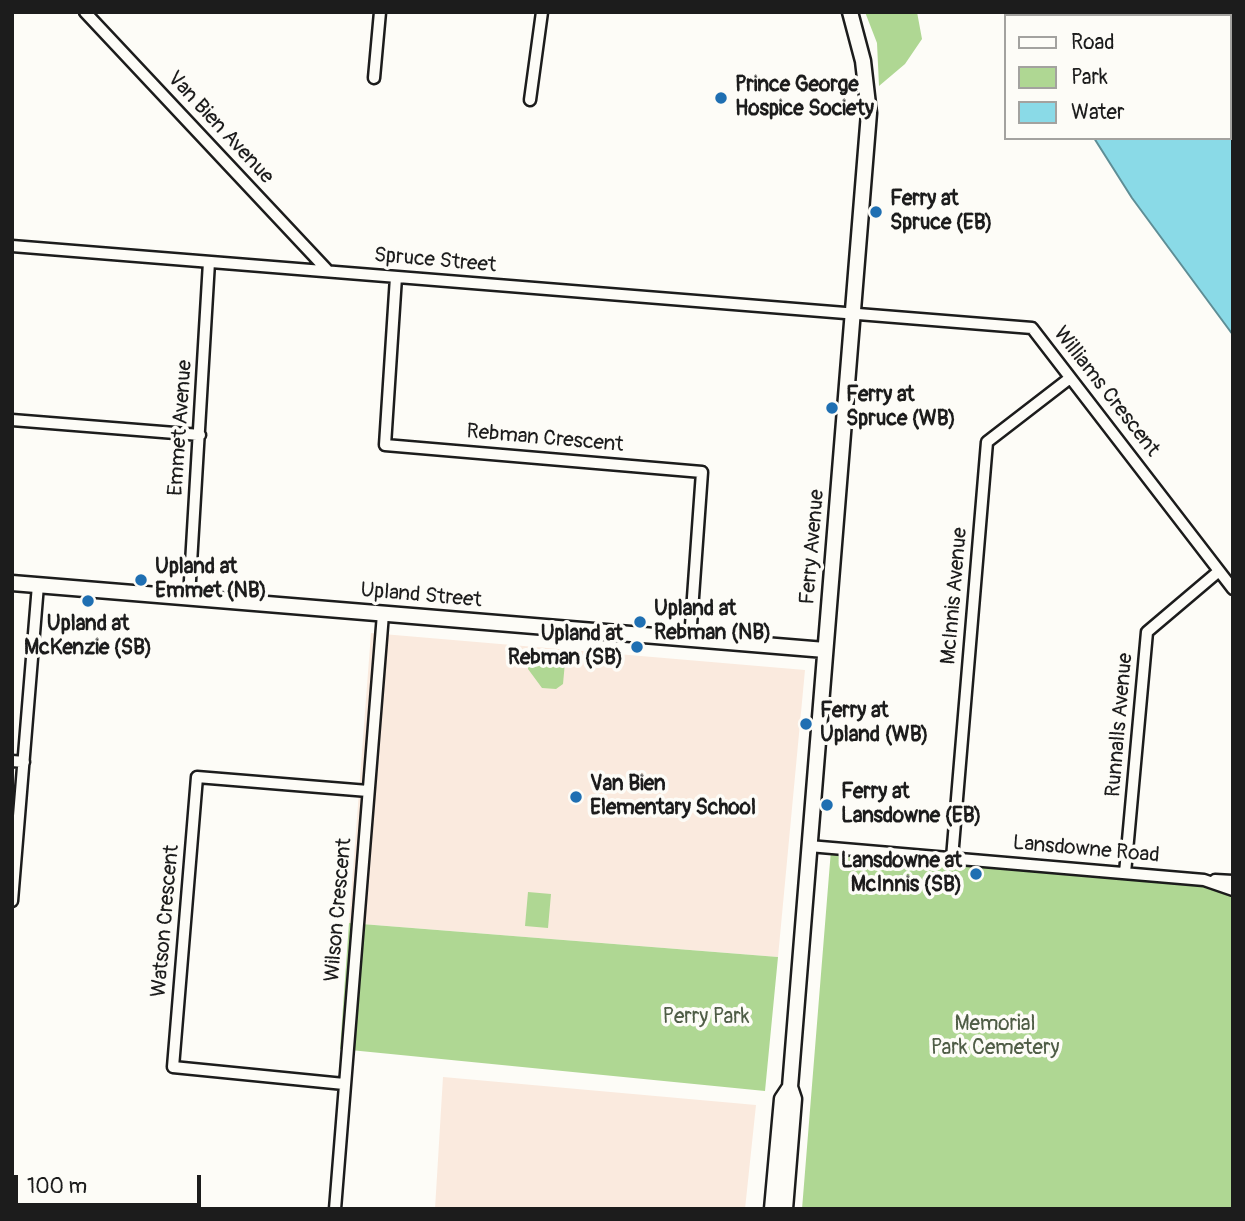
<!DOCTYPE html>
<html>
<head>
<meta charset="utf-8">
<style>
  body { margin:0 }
  #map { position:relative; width:1245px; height:1221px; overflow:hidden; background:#fdfcf7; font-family:Pangolin,sans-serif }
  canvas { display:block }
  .frame { position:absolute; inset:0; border:14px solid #1c1c1c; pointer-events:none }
  .legend { position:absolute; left:1004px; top:14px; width:228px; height:126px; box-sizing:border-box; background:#fdfcf7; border:2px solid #a3a29f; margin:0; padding:9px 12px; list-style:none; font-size:21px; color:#1c1c1c }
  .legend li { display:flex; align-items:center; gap:14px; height:35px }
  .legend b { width:35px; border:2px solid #a3a29f }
  .scale { position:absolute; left:14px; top:1175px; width:187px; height:32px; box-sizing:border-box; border:4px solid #1c1c1c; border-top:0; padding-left:9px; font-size:21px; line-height:24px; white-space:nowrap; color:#1c1c1c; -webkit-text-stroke:5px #fdfcf7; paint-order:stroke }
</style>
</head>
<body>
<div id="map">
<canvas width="1245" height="1221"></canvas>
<div class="frame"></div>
<ul class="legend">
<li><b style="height:9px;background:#fdfcf7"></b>Road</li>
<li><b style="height:19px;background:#afd793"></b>Park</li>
<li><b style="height:19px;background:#8adae7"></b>Water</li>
</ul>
<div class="scale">100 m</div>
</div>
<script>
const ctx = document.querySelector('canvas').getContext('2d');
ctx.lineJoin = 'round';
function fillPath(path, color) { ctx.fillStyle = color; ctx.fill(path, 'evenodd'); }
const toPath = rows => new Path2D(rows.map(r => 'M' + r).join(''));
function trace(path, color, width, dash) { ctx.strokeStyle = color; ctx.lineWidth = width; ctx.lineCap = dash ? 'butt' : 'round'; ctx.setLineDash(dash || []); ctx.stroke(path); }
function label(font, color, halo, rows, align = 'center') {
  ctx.font = font + ' Pangolin,sans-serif'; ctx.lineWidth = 7; ctx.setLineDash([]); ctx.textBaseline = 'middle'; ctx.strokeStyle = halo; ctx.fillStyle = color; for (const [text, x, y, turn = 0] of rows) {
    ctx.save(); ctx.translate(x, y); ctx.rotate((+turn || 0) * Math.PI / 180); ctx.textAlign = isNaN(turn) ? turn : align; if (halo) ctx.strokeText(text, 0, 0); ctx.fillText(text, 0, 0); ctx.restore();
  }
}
fillPath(toPath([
  [371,633,805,670,778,957,349,923],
  [443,1077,756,1105,745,1209,435,1209]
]), '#faeade');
fillPath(toPath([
  [865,12,917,12,922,39,905,64,879,86,877,43],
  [536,654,561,657,565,662,563,684,556,689,542,688,528,669,528,661],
  [831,850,1202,877,1233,895,1233,1209,802,1209],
  [528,892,551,894,548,928,525,926],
  [349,923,778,957,765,1091,340,1049]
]), '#afd793');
const water = toPath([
  [1011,12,1233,12,1233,335,1132,198,1094,138,1229,138,1229,16,1013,16,1011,12]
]);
fillPath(water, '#8adae7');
trace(water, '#5e8e96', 2);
const street = toPath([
  [85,12,328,271],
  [374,78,380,12],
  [530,100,542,12],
  [12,246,1032,328,1233,589],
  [396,277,385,445,702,472,690,639],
  [12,420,200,435],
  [189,597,209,262],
  [12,761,24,762],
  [809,846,1204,880,1233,890],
  [952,858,987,442,1070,378],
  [1125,873,1147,632,1219,571],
  [1215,880,1233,881],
  [12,901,38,585],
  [344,1084,173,1067,197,777,368,791],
  [335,1209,383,614]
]);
const secondary = toPath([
  [12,583,825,650],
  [772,1209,782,1099,790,1087],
  [785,1209,794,1099,790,1087,869,113,863,61,850,12]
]);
trace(street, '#1c1c1c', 15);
trace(secondary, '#1c1c1c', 19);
trace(street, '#fdfcf7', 10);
trace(secondary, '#fdfcf7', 14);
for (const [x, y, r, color] of [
  [721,98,7,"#1f6fb2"],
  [876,212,7,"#1f6fb2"],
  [832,408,7,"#1f6fb2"],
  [141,580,7,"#1f6fb2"],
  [88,601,7,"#1f6fb2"],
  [640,622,7,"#1f6fb2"],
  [637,647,7,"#1f6fb2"],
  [806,724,7,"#1f6fb2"],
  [576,797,7,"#1f6fb2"],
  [827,805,7,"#1f6fb2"],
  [976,874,7,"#1f6fb2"]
]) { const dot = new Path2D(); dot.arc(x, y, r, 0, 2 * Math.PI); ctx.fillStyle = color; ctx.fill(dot); trace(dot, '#fdfcf7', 2.5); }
label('bold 21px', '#1c1c1c', '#fdfcf7', [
  ["Prince George",735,86],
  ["Hospice Society",735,110],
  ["Ferry at",890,200],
  ["Spruce (EB)",890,224],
  ["Ferry at",846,396],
  ["Spruce (WB)",846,420],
  ["Upland at",155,568],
  ["Emmet (NB)",155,592],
  ["Upland at",654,610],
  ["Rebman (NB)",654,634],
  ["Upland at",88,625,"center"],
  ["McKenzie (SB)",88,649,"center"],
  ["Upland at",623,635,"right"],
  ["Rebman (SB)",623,659,"right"],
  ["Ferry at",820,712],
  ["Upland (WB)",820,736],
  ["Van Bien",590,785],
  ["Elementary School",590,809],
  ["Ferry at",841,793],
  ["Lansdowne (EB)",841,817],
  ["Lansdowne at",962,862,"right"],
  ["McInnis (SB)",962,886,"right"]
], 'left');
label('21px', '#1c1c1c', '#fdfcf7', [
  ["Van Bien Avenue",220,128,47],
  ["Spruce Street",435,261,5],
  ["Williams Crescent",1106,392,52],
  ["Emmet Avenue",181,428,-86],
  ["Rebman Crescent",545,439,5],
  ["Ferry Avenue",813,547,-85],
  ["Upland Street",421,596,5],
  ["McInnis Avenue",955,596,-85],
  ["Runnalls Avenue",1120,725,-85],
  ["Lansdowne Road",1086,850,5],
  ["Wilson Crescent",339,910,-85],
  ["Watson Crescent",166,921,-85]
]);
label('21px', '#4f5d46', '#fdfcf7', [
  ["Perry Park",706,1018],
  ["Memorial",995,1025],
  ["Park Cemetery",995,1049]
]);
</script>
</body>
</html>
